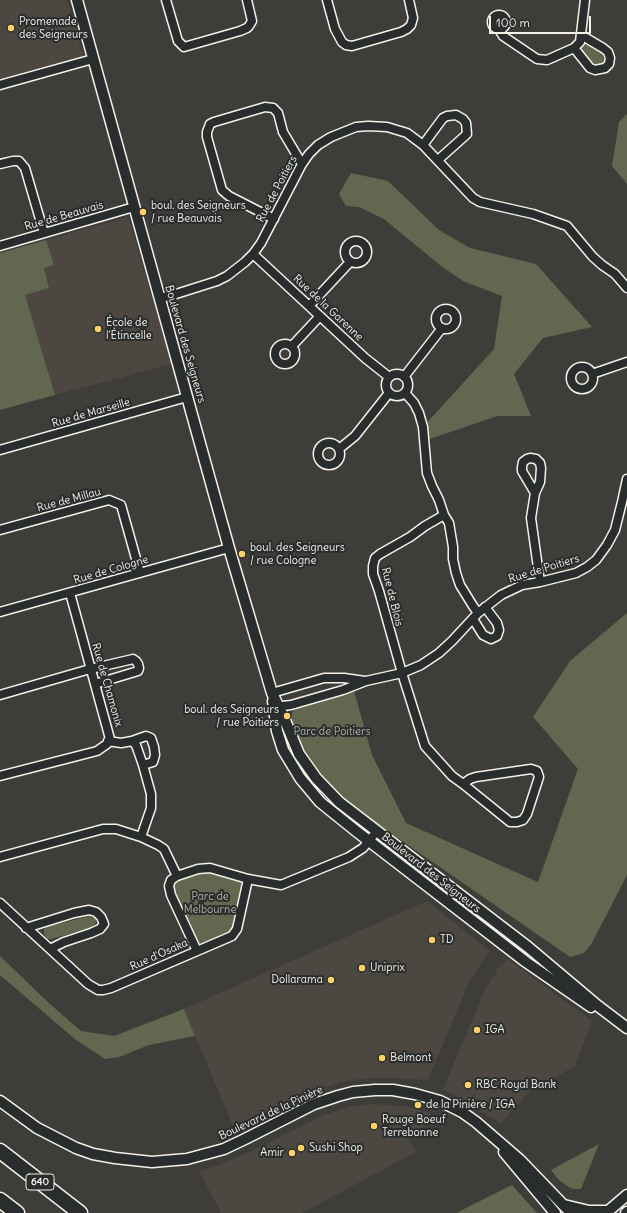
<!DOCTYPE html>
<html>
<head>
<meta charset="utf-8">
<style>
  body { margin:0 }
  #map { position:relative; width:627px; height:1213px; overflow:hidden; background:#3e3d39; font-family:Delius,sans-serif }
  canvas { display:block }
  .scale { position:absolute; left:489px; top:16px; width:102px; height:18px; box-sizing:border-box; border:2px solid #f4f1e8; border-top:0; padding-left:5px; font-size:12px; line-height:14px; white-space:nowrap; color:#f4f1e8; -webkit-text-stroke:3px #2a2d2e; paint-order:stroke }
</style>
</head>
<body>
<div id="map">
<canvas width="627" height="1213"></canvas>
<div class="scale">100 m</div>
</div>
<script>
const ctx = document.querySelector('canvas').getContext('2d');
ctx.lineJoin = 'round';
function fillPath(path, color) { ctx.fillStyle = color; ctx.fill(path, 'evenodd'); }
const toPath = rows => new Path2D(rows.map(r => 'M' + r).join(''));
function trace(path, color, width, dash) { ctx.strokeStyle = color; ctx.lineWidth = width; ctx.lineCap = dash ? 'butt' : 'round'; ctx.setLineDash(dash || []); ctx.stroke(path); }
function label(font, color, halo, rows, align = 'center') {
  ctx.font = font + ' Delius,sans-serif'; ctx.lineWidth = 4; ctx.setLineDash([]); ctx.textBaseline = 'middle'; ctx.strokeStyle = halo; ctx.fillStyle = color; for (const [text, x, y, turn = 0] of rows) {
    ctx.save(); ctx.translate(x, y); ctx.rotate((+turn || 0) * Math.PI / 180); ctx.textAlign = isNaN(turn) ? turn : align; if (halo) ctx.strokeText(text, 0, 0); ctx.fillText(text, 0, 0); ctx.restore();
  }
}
fillPath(toPath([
  [0,0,67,0,84,58,0,80],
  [128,217,172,364,55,395,25,295,49,287,44,268,53,265,46,240],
  [427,901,490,951,469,982,428,1080,391,1078,359,1079,342,1082,312,1091,234,1128,184,1009],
  [508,959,592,1021,575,1066,530,1091,500,1124,493,1117,489,1116,464,1100,443,1089,486,987,489,985,491,979,497,973,495,971],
  [372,1104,405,1106,431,1113,429,1120,426,1124,409,1139,416,1152,302,1213,221,1213,199,1171,217,1166,252,1151,324,1115,352,1106]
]), '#4c4841');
fillPath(toPath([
  [585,45,589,45,602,53,604,60,603,63,598,66,591,64,587,56,583,51,582,49],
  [627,114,627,184,612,166,619,122],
  [351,173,388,181,439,230,470,248,536,264,592,327,543,338,514,374,531,416,497,416,424,441,423,427,494,349,502,296,463,281,441,266,384,219,359,207,346,206,339,194],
  [46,240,54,265,44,268,49,288,25,295,55,395,0,410,0,253],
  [627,613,627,875,592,943,584,953,570,957,337,796,316,771,309,760,289,718,294,710,354,691,372,755,406,823,538,882,578,769,533,717,570,661],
  [198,869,248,879,237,929,197,951,171,895,171,880],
  [89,916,95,918,96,921,96,923,93,927,51,939,47,939,44,934,44,929,47,927],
  [0,956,50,1004,81,1031,114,1036,184,1009,195,1036,149,1045,119,1057,105,1059,76,1040,0,975],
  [599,1144,581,1189,573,1189,567,1186,558,1179,551,1170],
  [512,1185,537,1213,457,1213,464,1209]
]), '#61684f');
const minor = toPath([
  [166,0,178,41,184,47,240,31,247,28,249,26,252,21,247,0],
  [327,0,335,29,342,42,346,45,352,46,401,32,407,29,411,25,413,18,409,0],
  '492 22a7 7 0 1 1 14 0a7 7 0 1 1-14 0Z',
  [499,29,503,36,537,59,547,60,574,48,580,42,585,0],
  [574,48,590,68,595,70,605,68,609,64,610,58,608,52,603,48,581,35],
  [0,85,93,59],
  [423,145,443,118,447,116,456,115,463,119,466,123,467,134,438,160],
  [0,164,13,161,19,161,25,168,44,233],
  [274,219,229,196,222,190,207,137,207,132,210,124,214,122,265,107,273,108,278,113,283,132,302,164],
  '345 252a11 11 0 1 1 22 0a11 11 0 1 1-22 0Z',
  [0,246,134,207],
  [253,254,365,358,389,377],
  [160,298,176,294,217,281,227,276,245,262,253,254,261,243,302,164,309,154,318,145,331,137,356,127,368,126,387,127,407,133,423,145,473,198,480,202,533,214,567,226,593,257,602,265,615,274,627,288],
  [309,306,350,262],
  '436 319a10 10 0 1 1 20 0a10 10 0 1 1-20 0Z',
  '275 354a10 10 0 1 1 20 0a10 10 0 1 1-20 0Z',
  [292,346,320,316],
  '571 378a11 11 0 1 1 22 0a11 11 0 1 1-22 0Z',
  '386 385a11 11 0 1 1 22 0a11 11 0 1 1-22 0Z',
  [592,374,627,362],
  [404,377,442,328],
  [405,393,414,403,419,413,423,427,427,473,432,486,439,500,444,515,449,523,453,547,453,559,456,573,460,585,473,606,478,613],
  '318 454a11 11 0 1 1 22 0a11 11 0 1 1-22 0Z',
  [339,449,355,436,389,393],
  [0,450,187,397],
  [535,493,522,471,522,467,523,462,527,459,530,458,536,459,540,463,541,468,540,482,535,493,531,518,540,582],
  [444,515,425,526,410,537,380,554,375,558,373,566,373,574,379,591,402,673,425,746,452,776,463,784,510,822,517,822,523,820,527,814,539,777,537,771,531,769,476,777,470,779,463,784],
  [0,530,109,500,121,505,140,573],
  [0,612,229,548],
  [473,619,483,635,491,639,497,636,499,630,497,623,485,607],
  [272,693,324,678,344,678,365,681],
  [0,695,90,669,129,660,133,659,136,661,138,664,139,668,138,671,95,684],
  [274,707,291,705,343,690,366,681,402,673,421,665,439,653,452,641,478,613,501,595,522,585,540,582,576,573,587,567,596,560,607,545,615,530,622,502,627,479],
  [108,741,121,743,132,741,136,745,143,765,151,794,151,808,141,837],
  [132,741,146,736,151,738,154,747,155,755,153,762,143,765],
  [0,776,97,751,107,744,110,739,70,593],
  [0,857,103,829,116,829,141,837,158,845,164,849,177,876,198,869,210,868,248,879,281,885,349,857,363,848,377,831],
  [177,876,171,880,169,886,171,895,197,951],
  [0,903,88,984,98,990,103,990,111,988,232,936,237,929,248,879],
  [26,928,74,913,89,910,96,912,101,917,104,924,100,929,91,933,64,942,50,949]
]);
const tertiary = toPath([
  [77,0,229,548,272,693,284,718,299,754,316,778,339,802,528,947,598,1006,627,1028],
  [273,701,277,731,283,750,300,778,320,802,356,831,526,962,591,1007],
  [0,1101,37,1128,76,1148,93,1154,115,1158,152,1162,187,1159,224,1149,245,1139,314,1104,338,1096,353,1092,375,1090,393,1090,415,1094,440,1101,462,1112,476,1122,520,1160,571,1213],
  [504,1152,555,1213],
  [564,1205,589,1211,608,1211],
  [606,1213,627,1195],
  [626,1213,627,1212]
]);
const motorway = toPath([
  [0,1151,80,1213],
  [0,1200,17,1213]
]);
trace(minor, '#f4f1e8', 11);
trace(tertiary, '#f4f1e8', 13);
trace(motorway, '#f4f1e8', 17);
trace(minor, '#2a2d2e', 8);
trace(tertiary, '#2a2d2e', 10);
trace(motorway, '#2a2d2e', 14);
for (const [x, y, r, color] of [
  [11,28,4,"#ffd166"],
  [143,212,4,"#ffd166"],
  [98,329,4,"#ffd166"],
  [242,554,4,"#ffd166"],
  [287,716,4,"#ffd166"],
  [432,940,4,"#ffd166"],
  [362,968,4,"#ffd166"],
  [331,980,4,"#ffd166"],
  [477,1030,4,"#ffd166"],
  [382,1058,4,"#ffd166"],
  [468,1085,4,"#ffd166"],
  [418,1105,4,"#ffd166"],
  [374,1126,4,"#ffd166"],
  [301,1148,4,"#ffd166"],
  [292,1153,4,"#ffd166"]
]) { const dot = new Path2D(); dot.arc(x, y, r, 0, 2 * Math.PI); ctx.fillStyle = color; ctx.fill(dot); trace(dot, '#2a2d2e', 1.5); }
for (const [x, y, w] of [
  [40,1182,28]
]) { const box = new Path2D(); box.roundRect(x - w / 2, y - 8, w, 16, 3); ctx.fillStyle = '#2a2d2e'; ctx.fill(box); trace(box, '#f4f1e8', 1); }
label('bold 10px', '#f4f1e8', null, [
  ["640",40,1182]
]);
label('11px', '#f4f1e8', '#2a2d2e', [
  ["Promenade",19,22],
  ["des Seigneurs",19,35],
  ["boul. des Seigneurs",151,206],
  ["/ rue Beauvais",151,219],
  ["École de",106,323],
  ["l'Étincelle",106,336],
  ["boul. des Seigneurs",250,548],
  ["/ rue Cologne",250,561],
  ["boul. des Seigneurs",279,710,"right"],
  ["/ rue Poitiers",279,723,"right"],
  ["TD",440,940],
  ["Uniprix",370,968],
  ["Dollarama",323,980,"right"],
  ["IGA",485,1030],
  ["Belmont",390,1058],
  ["RBC Royal Bank",476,1085],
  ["de la Pinière / IGA",426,1105],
  ["Rouge Boeuf",382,1120],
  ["Terrebonne",382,1133],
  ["Sushi Shop",309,1148],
  ["Amir",284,1153,"right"]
], 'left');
label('11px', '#f4f1e8', '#2a2d2e', [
  ["Rue de Poitiers",277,189,-62],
  ["Rue de Beauvais",64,216,-16],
  ["Rue de la Garenne",328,308,43],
  ["Boulevard des Seigneurs",185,344,74],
  ["Rue de Marseille",91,413,-16],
  ["Rue de Millau",69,500,-15],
  ["Rue de Poitiers",544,569,-17],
  ["Rue de Cologne",111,570,-16],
  ["Rue de Blois",392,597,76],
  ["Rue de Chamonix",107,685,74],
  ["Boulevard des Seigneurs",431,873,38],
  ["Rue d'Osaka",159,955,-24],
  ["Boulevard de la Pinière",271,1113,-25]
]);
label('11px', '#b2b3a3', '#2a2d2e', [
  ["Parc de Poitiers",332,732],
  ["Parc de",210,897],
  ["Melbourne",210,910]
]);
</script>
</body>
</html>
